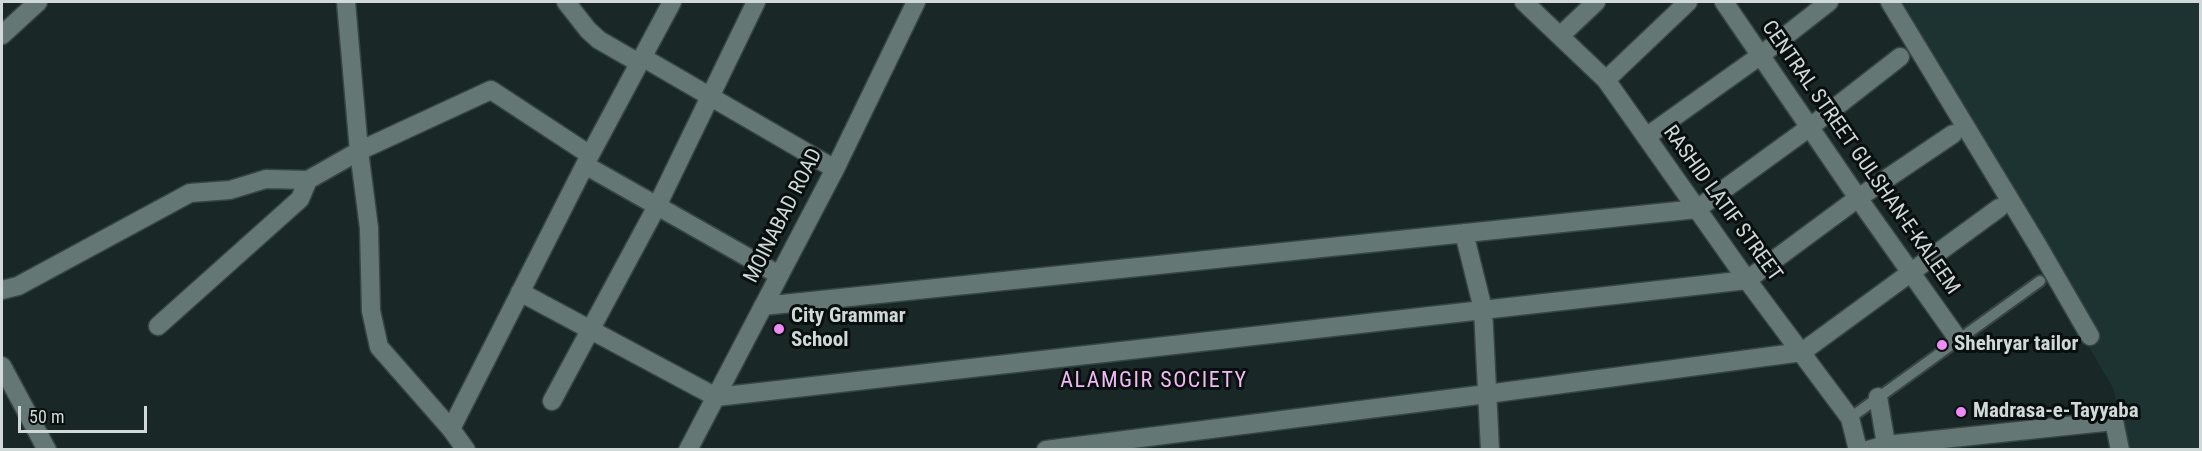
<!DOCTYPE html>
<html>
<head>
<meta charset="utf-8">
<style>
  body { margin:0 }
  #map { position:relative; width:2202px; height:451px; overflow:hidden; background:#192827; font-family:"Roboto Condensed",sans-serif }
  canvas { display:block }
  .frame { position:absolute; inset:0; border:3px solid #d0d9d8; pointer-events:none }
  .scale { position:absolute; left:18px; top:406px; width:129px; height:27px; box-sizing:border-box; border:3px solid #d0d9d8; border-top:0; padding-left:8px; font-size:18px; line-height:21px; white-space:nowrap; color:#d0d9d8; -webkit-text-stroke:4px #090f0f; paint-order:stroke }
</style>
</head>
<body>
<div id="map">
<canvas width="2202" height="451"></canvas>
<div class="frame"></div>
<div class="scale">50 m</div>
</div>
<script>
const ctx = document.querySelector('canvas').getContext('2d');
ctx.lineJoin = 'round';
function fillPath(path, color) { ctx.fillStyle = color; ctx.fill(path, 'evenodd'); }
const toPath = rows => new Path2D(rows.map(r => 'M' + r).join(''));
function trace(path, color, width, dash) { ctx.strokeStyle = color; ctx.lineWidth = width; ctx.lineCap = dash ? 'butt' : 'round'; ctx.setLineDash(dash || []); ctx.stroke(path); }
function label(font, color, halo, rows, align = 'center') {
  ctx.font = font + ' "Roboto Condensed",sans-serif'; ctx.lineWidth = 6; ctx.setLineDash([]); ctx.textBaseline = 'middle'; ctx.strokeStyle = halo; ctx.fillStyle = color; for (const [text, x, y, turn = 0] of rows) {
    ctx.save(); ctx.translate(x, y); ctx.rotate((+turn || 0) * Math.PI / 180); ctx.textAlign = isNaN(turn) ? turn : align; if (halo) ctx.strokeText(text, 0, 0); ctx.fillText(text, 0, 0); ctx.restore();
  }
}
fillPath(toPath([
  [1880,2,2200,2,2200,449,2128,449,2113,388,2029,245]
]), '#1c3331');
const lane = toPath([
  [1850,418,2040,281]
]);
const street = toPath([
  [346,2,359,151,369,228,371,311,379,347,451,429,466,450],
  [566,2,588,30,599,40,639,63],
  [1524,2,1606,80,1747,280,1850,418,1858,450],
  [1724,2,1858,198,1958,339],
  [1890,2,2038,246,2090,336],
  [2,35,38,2],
  [1560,36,1596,2],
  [642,57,835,169],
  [1606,80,1688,2],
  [1646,137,1761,55,1829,2],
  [585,165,779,275],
  [1464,233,1483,309,1490,450],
  [2,290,18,286,190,193,230,190,266,179,308,180,359,151,491,90,590,155],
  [520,292,716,397,1747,280,1858,198,1953,134],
  [763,306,1697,209,1810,127,1900,57],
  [158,326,300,199,308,180],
  [2,366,47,450],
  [1878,397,1887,450],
  [552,401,657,206,756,2],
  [451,429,590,155,672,2],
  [688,450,835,169,916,2],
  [1046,450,1487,394,1802,352,1999,208],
  [1868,450,1886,445,2114,421,2120,450]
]);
trace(lane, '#394544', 14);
trace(street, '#394544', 21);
trace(lane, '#657775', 10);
trace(street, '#657775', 18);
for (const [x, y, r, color] of [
  [779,329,6,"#f08bf6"],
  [1942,345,6,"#f08bf6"],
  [1961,412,6,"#f08bf6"]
]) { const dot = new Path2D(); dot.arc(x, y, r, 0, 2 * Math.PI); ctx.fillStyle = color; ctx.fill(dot); trace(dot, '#090f0f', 2); }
label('21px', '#d0d9d8', '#090f0f', [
  ["CENTRAL STREET GULSHAN-E-KALEEM",1860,158,55],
  ["RASHID LATIF STREET",1722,204,54],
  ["MOINABAD ROAD",784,216,-63]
]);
label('bold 21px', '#d0d9d8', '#090f0f', [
  ["City Grammar",791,317],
  ["School",791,341],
  ["Shehryar tailor",1954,345],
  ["Madrasa-e-Tayyaba",1973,412]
], 'left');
ctx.letterSpacing = '1.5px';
label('22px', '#f1b9f4', '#090f0f', [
  ["ALAMGIR SOCIETY",1154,381]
]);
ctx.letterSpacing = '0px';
</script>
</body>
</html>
